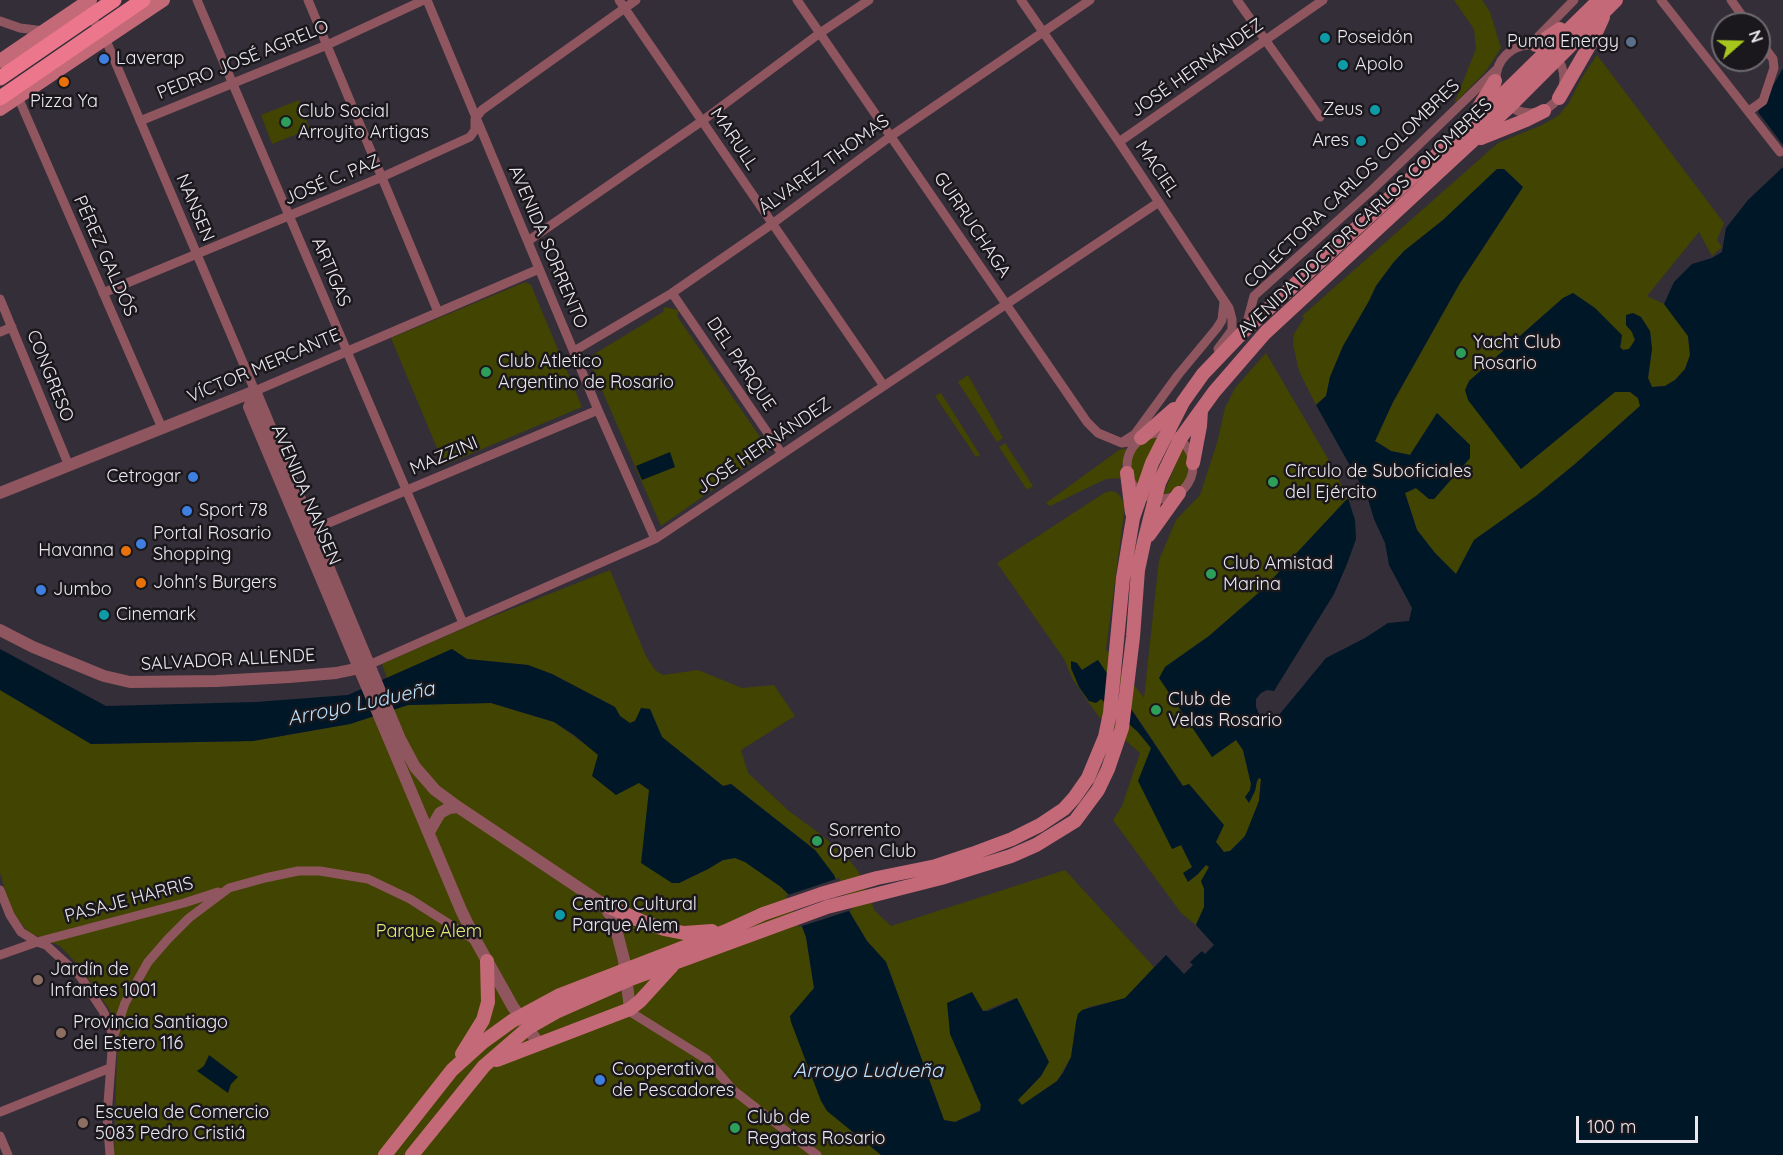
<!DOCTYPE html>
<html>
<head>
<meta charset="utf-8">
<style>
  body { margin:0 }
  #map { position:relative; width:1783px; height:1155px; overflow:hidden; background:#342e39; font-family:Quicksand,sans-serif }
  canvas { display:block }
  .north { position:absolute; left:1711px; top:12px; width:60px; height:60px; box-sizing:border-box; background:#1a181c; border:2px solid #6e6b70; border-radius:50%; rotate:70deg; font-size:16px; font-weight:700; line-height:24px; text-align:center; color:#ece8ef }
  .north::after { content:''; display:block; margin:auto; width:21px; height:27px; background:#a8c71d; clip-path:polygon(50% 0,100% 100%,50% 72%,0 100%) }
  .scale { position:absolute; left:1576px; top:1116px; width:122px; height:27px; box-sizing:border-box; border:3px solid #ece8ef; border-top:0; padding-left:8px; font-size:18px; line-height:21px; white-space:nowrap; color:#ece8ef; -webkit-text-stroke:4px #1a181c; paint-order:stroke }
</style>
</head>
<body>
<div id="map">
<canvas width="1783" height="1155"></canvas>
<div class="north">N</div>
<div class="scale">100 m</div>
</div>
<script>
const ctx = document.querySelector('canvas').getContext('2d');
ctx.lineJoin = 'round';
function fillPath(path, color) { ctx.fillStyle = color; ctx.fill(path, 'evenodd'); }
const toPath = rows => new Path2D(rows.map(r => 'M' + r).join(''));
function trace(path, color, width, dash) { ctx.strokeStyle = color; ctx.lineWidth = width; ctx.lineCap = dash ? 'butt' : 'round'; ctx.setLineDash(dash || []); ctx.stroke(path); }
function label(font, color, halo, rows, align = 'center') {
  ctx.font = font + ' Quicksand,sans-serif'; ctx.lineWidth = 5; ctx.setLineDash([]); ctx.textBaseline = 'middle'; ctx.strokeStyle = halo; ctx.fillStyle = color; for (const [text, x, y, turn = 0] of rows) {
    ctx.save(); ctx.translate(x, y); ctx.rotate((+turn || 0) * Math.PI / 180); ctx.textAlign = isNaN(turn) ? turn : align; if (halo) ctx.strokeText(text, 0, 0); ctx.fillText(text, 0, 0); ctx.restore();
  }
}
fillPath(toPath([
  [1454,0,1482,0,1490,12,1501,48,1486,71,1454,104,1476,49,1474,29],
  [1597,55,1724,223,1717,240,1722,247,1712,256,1699,232,1647,296,1664,304,1688,336,1690,355,1685,369,1675,380,1665,386,1652,387,1648,378,1652,349,1650,331,1626,325,1632,332,1635,340,1629,349,1623,350,1620,347,1622,341,1595,308,1573,293,1563,298,1469,381,1521,469,1615,392,1630,392,1638,398,1640,406,1575,464,1536,496,1474,540,1456,575,1435,553,1417,530,1405,493,1416,488,1429,499,1434,499,1470,458,1470,445,1437,413,1410,455,1391,451,1375,441,1393,402,1460,283,1523,187,1504,169,1497,169,1443,220,1404,251,1393,263,1376,286,1369,301,1343,346,1330,377,1326,396,1316,405,1299,371,1293,344,1294,334,1304,318,1302,316,1498,143,1542,125,1558,116,1569,103,1581,79],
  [299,100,310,129,272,144,261,115],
  [525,282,531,285,582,407,444,465,391,338],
  [664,307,679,310,677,316,769,450,661,526,588,358,663,312],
  [1266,353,1330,462,1348,498,1263,589,1209,636,1165,667,1212,757,1236,740,1243,750,1251,784,1250,790,1255,791,1257,781,1259,777,1261,779,1259,801,1253,821,1245,836,1230,851,1224,852,1216,842,1152,739,1097,660,1082,670,1071,668,1079,687,1089,701,1101,699,1138,732,1151,748,1172,849,1181,845,1192,867,1187,881,1198,874,1206,864,1209,868,1204,889,1204,907,1196,925,1181,913,1113,820,1122,806,1140,753,1099,717,1089,703,1072,678,1064,659,997,563,1104,493,1110,491,1116,492,1121,497,1125,506,1106,649,1144,698,1159,560,1176,520,1200,495,1217,443,1225,408,1235,388],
  [968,375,1003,438,997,442,958,382],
  [941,393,980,455,976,457,935,396],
  [1161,435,1138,487,1133,480,1130,468,1134,451,1147,439],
  [1005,443,1033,486,1027,490,999,447],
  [1183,447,1190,457,1190,472,1188,479,1178,489,1163,495],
  [1126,448,1122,466,1124,478,1106,479,1050,506,1046,503,1119,450],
  [610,570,646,656,655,670,663,675,698,670,742,688,774,685,795,716,741,750,748,773,789,811,819,833,846,856,858,871,875,911,891,926,1065,870,1154,967,1125,999,1088,1007,1078,1014,1071,1057,1057,1081,1022,1105,1017,1100,1041,1076,1016,998,983,1011,973,1089,981,1104,980,1110,955,1122,944,1120,886,962,867,941,849,911,834,875,815,850,731,784,723,786,662,737,650,709,630,724,620,716,615,707,552,674,528,665,467,659,452,649,387,678,382,664,471,625],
  [0,690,91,744,253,741,350,724,408,705,491,703,554,722,649,790,679,883,708,869,723,860,735,858,745,862,781,887,791,897,806,937,814,988,888,1155,114,1155,117,1055,115,1024,109,1009,79,966,60,946,28,932,17,918,10,906,0,873]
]), '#424401');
fillPath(toPath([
  [1783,68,1783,145,1758,112],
  [1783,167,1783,1155,881,1155,827,1111,821,1101,791,1022,790,1016,814,988,806,937,791,897,781,887,745,862,735,858,723,860,708,869,679,883,672,883,641,863,649,790,639,783,616,795,592,776,598,755,574,735,554,722,491,703,408,705,350,724,253,741,91,744,0,690,0,649,106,706,256,702,348,695,452,649,467,659,528,665,552,674,615,707,620,716,630,723,635,721,641,708,650,709,662,737,723,786,731,784,815,850,834,875,849,911,867,941,886,962,944,1120,955,1122,980,1111,981,1105,950,1034,947,1003,972,992,983,1011,988,1011,1017,998,1049,1062,1041,1076,1018,1100,1022,1105,1057,1081,1063,1073,1071,1057,1076,1022,1078,1014,1082,1010,1125,998,1166,955,1184,974,1193,965,1190,962,1202,951,1205,954,1214,945,1196,925,1204,907,1204,889,1201,881,1209,867,1206,865,1198,874,1188,882,1183,873,1192,867,1181,845,1172,849,1138,781,1151,748,1138,732,1101,699,1096,703,1089,701,1079,687,1071,668,1071,661,1077,663,1082,670,1098,660,1183,786,1189,784,1224,825,1216,842,1224,852,1230,851,1245,836,1259,801,1261,779,1259,778,1257,781,1255,791,1249,803,1245,797,1250,790,1251,784,1243,750,1236,740,1212,757,1159,678,1165,667,1209,636,1263,589,1348,498,1355,520,1356,539,1347,564,1334,594,1274,691,1267,690,1261,693,1256,699,1256,707,1259,714,1265,718,1273,718,1279,715,1326,658,1365,638,1388,623,1409,621,1412,608,1389,565,1385,543,1374,519,1367,496,1316,405,1326,396,1330,377,1343,346,1369,301,1376,286,1393,263,1404,251,1443,220,1497,169,1504,169,1523,187,1460,283,1393,402,1375,441,1391,451,1410,455,1437,413,1470,445,1470,458,1434,499,1429,499,1416,488,1405,493,1417,530,1435,553,1456,574,1474,540,1536,496,1575,464,1640,406,1638,398,1630,392,1615,392,1521,469,1468,400,1465,390,1469,381,1563,298,1573,293,1595,308,1622,335,1620,347,1623,350,1629,349,1635,340,1632,332,1626,325,1626,315,1633,313,1641,317,1650,331,1652,349,1648,378,1652,387,1665,386,1675,380,1685,369,1690,355,1688,336,1664,304,1674,282,1692,264,1712,258,1722,252,1726,228,1748,200],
  [670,452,675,467,642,480,636,466],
  [209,1055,238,1077,231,1084,228,1093,197,1071,204,1066]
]), '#001727');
fillPath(toPath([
  [839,878,852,910,799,927,788,898,785,896]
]), '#342e39');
trace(toPath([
  [197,0,463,623],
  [308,0,438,312],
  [427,0,598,410,655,539],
  [619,0,884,386],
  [797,0,1087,422,1098,433,1122,443,1138,440],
  [1021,0,1119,142,1229,308,1232,319,1232,330,1218,349],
  [1237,0,1320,117],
  [1661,0,1780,152],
  [1731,0,1748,24],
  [88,12,105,38,255,391,539,269],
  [0,21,20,28,44,31,46,29],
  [1534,41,1574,0],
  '1496 79a34 34 0 1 1 68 0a34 34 0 1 1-68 0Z',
  [18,97,162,428],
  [1749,111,1763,101,1774,68,1773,59,1759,40],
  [140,121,327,45,424,0],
  [1119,142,1323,0],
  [528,241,702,121,820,33,869,0],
  [103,293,382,177,470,137,475,130,475,119,482,110,636,0],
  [672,293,782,454],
  [0,299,69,466],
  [1245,330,1254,296,1373,189,1496,70],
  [0,332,12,327],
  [574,351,672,293,772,224,891,136,1090,0],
  '1127 466a33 33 0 1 1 66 0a33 33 0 1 1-66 0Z',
  [1124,441,1135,434,1178,375,1217,328,1222,320,1224,302],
  [307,532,598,410],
  [364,667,655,539,1159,202],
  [0,890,10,915,21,932,37,942,46,945,80,976,103,1011,110,1026,113,1038,107,1116,110,1155],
  [0,955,37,942,184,903,218,892],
  [630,1009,632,1013,706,1059,733,1090,817,1155],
  [113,1038,125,1003,148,962,168,939,189,918,229,888,265,878,298,871,320,871,368,879,410,899,476,941],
  [0,1112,110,1068],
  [0,1136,8,1155]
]), '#90565f', 9);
trace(toPath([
  [255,391,400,739,415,767,435,790,458,807,603,904,614,921,624,960,630,1009],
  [255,391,249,407,461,910,476,941,513,1007,539,1044],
  [0,493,255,391],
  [0,630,33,647,104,676,130,682,216,681,289,677,336,673,360,668],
  [429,832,440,813,449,808,458,807]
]), '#90565f', 12);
trace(toPath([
  [1536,45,1560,29],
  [0,61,90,0],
  [1559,98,1593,39,1603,17],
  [0,109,163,0],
  [1476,112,1495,81],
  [1481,138,1526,120,1544,111],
  [1141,438,1174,409],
  [1193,463,1200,426,1201,410],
  [1127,473,1132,513],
  [1149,535,1179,493],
  [603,904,641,921,664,929,684,933,712,931],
  [462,1054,483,1020,488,1002,487,961],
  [497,1060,630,1009,640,1001,672,966],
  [385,1155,452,1070,483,1042,512,1021,560,995,726,931,763,914,821,894,877,878,936,866,972,854,1012,839,1040,825,1064,809,1074,798,1088,778,1105,737,1110,713,1123,578,1133,518,1152,463,1183,402,1203,374,1245,330,1500,97,1599,0],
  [412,1155,484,1066,528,1028,558,1011,628,980,827,907,941,878,1011,856,1036,845,1075,821,1098,790,1108,769,1122,728,1133,637,1138,570,1144,542,1159,483,1180,439,1214,392,1265,333,1509,107,1616,0]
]), '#c46978', 14);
trace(toPath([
  [0,78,114,0],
  [0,98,143,0]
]), '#ec778c', 15);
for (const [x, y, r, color] of [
  [1325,38,6,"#0f9aa8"],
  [1631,42,6,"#5c6f8a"],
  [104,59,6,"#3f7fe0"],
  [1343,65,6,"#0f9aa8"],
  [64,82,6,"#e8710a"],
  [1375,110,6,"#0f9aa8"],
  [286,122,6,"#2e9e5b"],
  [1361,141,6,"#0f9aa8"],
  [1461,353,6,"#2e9e5b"],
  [486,372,6,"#2e9e5b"],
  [193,477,6,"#3f7fe0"],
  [1273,482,6,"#2e9e5b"],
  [187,511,6,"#3f7fe0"],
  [141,544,6,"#3f7fe0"],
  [126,551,6,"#e8710a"],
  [1211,574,6,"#2e9e5b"],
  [141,583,6,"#e8710a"],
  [41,590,6,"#3f7fe0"],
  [104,615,6,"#0f9aa8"],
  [1156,710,6,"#2e9e5b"],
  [817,841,6,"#2e9e5b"],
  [560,915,6,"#0f9aa8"],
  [38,980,6,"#8d6e63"],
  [61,1033,6,"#8d6e63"],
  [600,1080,6,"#3f7fe0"],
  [83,1123,6,"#8d6e63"],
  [735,1128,6,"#2e9e5b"]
]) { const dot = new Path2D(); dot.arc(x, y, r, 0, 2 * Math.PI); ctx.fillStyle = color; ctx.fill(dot); trace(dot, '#1a181c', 2); }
label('18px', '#ece8ef', '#1a181c', [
  ["Poseidón",1337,38],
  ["Puma Energy",1619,42,"right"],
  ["Laverap",116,59],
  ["Apolo",1355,65],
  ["Pizza Ya",64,102,"center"],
  ["Zeus",1363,110,"right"],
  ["Club Social",298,112],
  ["Arroyito Artigas",298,133],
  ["Ares",1349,141,"right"],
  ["Yacht Club",1473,343],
  ["Rosario",1473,364],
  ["Club Atletico",498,362],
  ["Argentino de Rosario",498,383],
  ["Círculo de Suboficiales",1285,472],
  ["del Ejército",1285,493],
  ["Cetrogar",181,477,"right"],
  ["Sport 78",199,511],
  ["Portal Rosario",153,534],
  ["Shopping",153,555],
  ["Havanna",114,551,"right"],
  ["Club Amistad",1223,564],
  ["Marina",1223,585],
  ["John's Burgers",153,583],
  ["Jumbo",53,590],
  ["Cinemark",116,615],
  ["Club de",1168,700],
  ["Velas Rosario",1168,721],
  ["Sorrento",829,831],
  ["Open Club",829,852],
  ["Centro Cultural",572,905],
  ["Parque Alem",572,926],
  ["Jardín de",50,970],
  ["Infantes 1001",50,991],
  ["Provincia Santiago",73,1023],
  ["del Estero 116",73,1044],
  ["Cooperativa",612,1070],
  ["de Pescadores",612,1091],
  ["Escuela de Comercio",95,1113],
  ["5083 Pedro Cristiá",95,1134],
  ["Club de",747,1118],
  ["Regatas Rosario",747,1139]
], 'left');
label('18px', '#ece8ef', '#1a181c', [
  ["PEDRO JOSÉ AGRELO",243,60,-22],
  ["JOSÉ HERNÁNDEZ",1197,68,-35],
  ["MARULL",734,139,56],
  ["ÁLVAREZ THOMAS",824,165,-36],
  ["MACIEL",1157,169,56],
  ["JOSÉ C. PAZ",332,180,-23],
  ["COLECTORA CARLOS COLOMBRES",1352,184,-44],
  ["NANSEN",195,208,67],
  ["AVENIDA DOCTOR CARLOS COLOMBRES",1365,218,-43],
  ["GURRUCHAGA",972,225,56],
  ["AVENIDA SORRENTO",548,247,67],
  ["PÉREZ GALDÓS",105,256,66],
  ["ARTIGAS",331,272,67],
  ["DEL PARQUE",741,364,56],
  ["VÍCTOR MERCANTE",264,366,-23],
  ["CONGRESO",50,376,68],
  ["JOSÉ HERNÁNDEZ",764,446,-34],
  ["MAZZINI",444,456,-23],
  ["AVENIDA NANSEN",306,495,67],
  ["SALVADOR ALLENDE",228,660,-3],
  ["PASAJE HARRIS",129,900,-15]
]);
label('18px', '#e5ec77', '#1a181c', [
  ["Parque Alem",429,932]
]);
label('italic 20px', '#bce2ff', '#1a181c', [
  ["Arroyo Ludueña",361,704,-12],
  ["Arroyo Ludueña",868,1071]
]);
</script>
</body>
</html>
